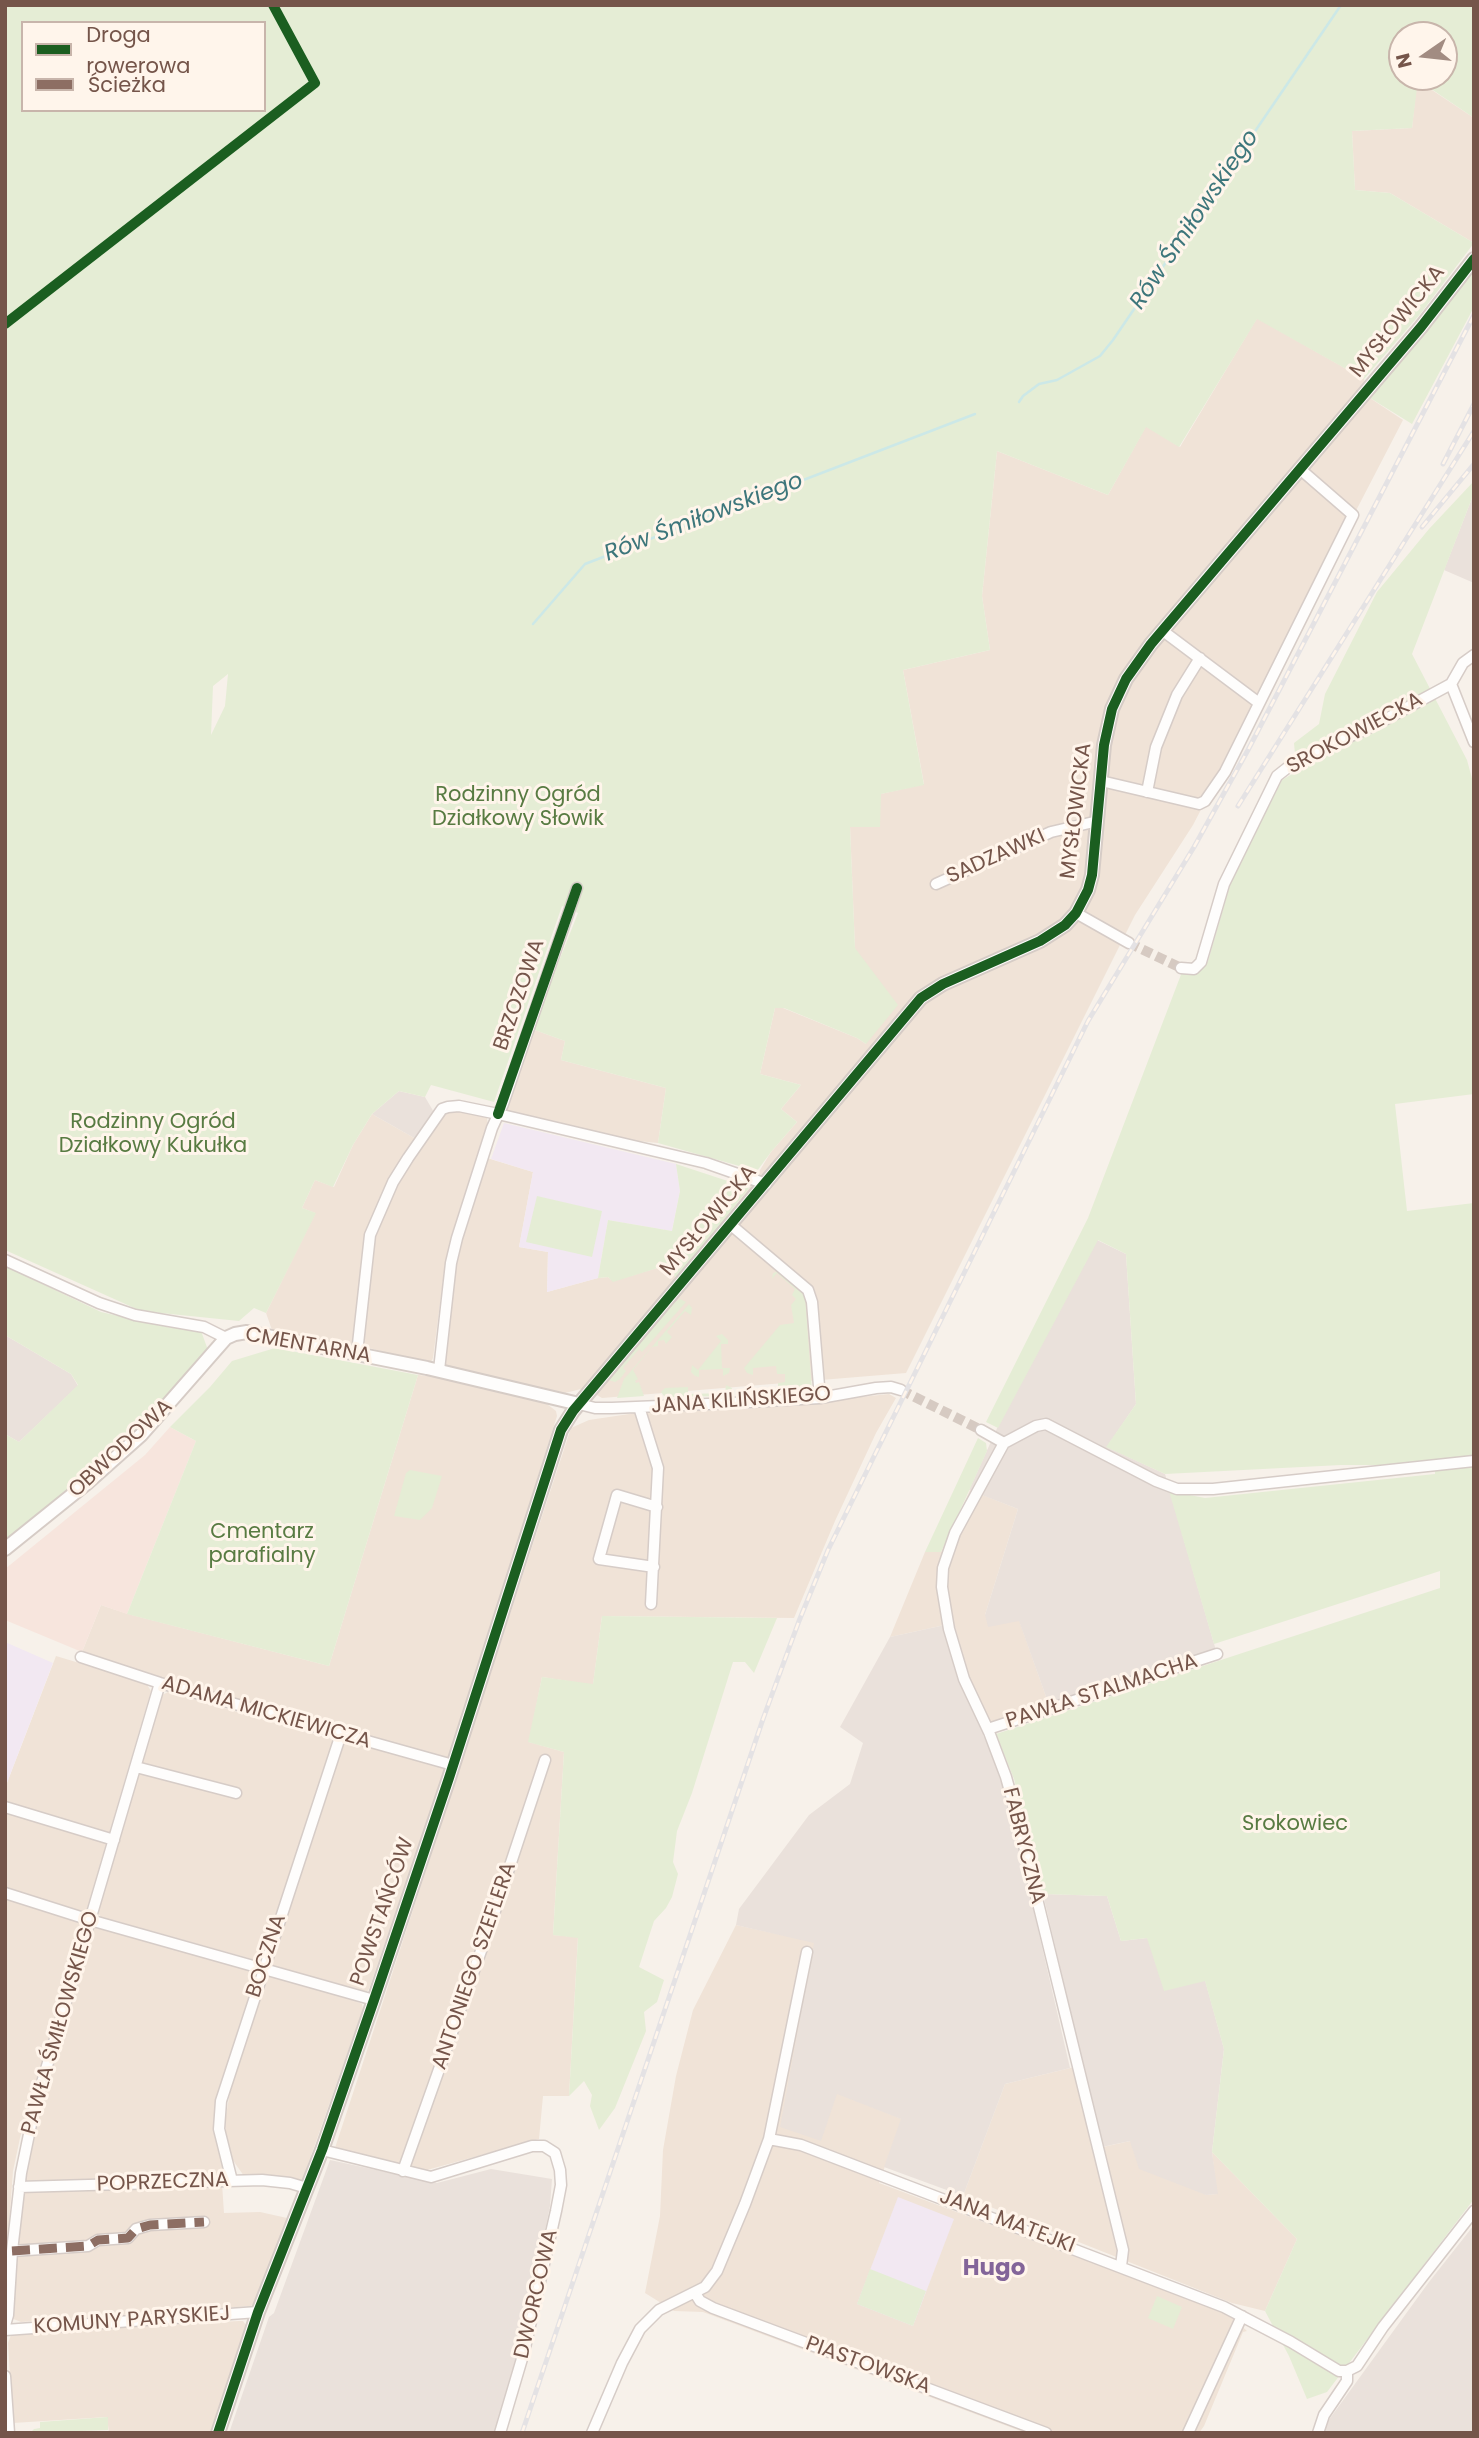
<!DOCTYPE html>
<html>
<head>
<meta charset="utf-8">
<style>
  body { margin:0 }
  #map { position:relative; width:1479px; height:2438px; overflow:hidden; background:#f7f1ea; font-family:Poppins,sans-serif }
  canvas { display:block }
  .frame { position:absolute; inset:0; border:7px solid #75554a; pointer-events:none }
  .legend { position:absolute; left:21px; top:21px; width:245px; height:91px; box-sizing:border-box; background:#fff5eb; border:2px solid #c8b5ab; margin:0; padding:9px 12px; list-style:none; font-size:21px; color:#75554a }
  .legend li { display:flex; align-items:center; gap:14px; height:35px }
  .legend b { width:35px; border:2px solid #c8b5ab }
  .north { position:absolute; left:1388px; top:21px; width:70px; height:70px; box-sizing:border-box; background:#fff5eb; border:2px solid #c8b5ab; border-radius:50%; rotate:256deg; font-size:19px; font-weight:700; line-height:28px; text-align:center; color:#75554a }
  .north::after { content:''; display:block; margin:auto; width:24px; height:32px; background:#a28c82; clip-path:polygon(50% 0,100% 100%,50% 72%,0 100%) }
</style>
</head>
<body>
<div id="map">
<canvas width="1479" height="2438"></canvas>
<div class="frame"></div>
<ul class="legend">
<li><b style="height:9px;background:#1b5e20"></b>Droga rowerowa</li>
<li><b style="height:9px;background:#8d6e63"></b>Ścieżka</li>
</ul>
<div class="north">N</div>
</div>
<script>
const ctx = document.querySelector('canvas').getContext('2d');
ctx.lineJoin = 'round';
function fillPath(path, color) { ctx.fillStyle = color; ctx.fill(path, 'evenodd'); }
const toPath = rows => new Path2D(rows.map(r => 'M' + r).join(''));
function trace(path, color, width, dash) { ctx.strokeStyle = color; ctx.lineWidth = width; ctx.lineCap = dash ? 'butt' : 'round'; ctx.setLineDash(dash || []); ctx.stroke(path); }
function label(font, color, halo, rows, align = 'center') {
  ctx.font = font + ' Poppins,sans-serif'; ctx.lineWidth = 6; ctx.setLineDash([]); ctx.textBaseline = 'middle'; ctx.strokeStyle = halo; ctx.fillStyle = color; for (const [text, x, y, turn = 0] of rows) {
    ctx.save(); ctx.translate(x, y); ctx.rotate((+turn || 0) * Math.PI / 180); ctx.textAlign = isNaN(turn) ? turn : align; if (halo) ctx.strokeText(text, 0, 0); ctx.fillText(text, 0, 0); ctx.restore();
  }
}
fillPath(toPath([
  [1417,80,1474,118,1474,243,1390,193,1355,190,1352,131,1412,128],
  [1257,318,1364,379,1370,398,1403,420,1193,825,1135,915,906,1373,602,1398,585,1388,565,1393,453,1369,446,1365,445,1357,456,1260,487,1158,533,1172,519,1247,548,1252,547,1292,598,1278,608,1277,613,1281,664,1266,678,1279,749,1188,771,1152,797,1122,781,1109,801,1085,760,1074,775,1008,783,1008,857,1038,866,1044,855,948,850,827,881,794,924,784,903,670,990,650,982,596,997,451,1108,495,1146,426,1180,447],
  [532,1029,565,1041,561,1060,666,1088,658,1143,638,1141,505,1110],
  [454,1109,487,1118,488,1125,445,1265,433,1358,431,1362,425,1363,362,1346,372,1248,375,1234,398,1182,411,1159,446,1111],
  [372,1114,416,1139,388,1182,366,1236,354,1342,348,1346,272,1330,266,1313,315,1213,302,1208,315,1180,334,1187,353,1145],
  [418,1375,440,1377,547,1404,556,1411,557,1416,450,1756,444,1759,136,1671,82,1652,101,1605,128,1614,329,1666],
  [889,1394,896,1398,876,1433,835,1521,794,1618,602,1616,593,1685,542,1677,529,1742,564,1752,553,1935,578,1937,569,2096,543,2096,539,2139,427,2170,335,2148,571,1428,589,1420,636,1413,747,1409],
  [970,1490,1018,1509,985,1615,1019,1620,1049,1705,989,1727,968,1675,954,1623,890,1637,925,1552,941,1552],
  [56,1656,146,1683,151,1691,20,2138,13,2171,5,2278,5,1788],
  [168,1692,332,1739,333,1746,263,1957,259,1961,101,1917,97,1912,162,1695],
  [348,1741,444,1767,445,1770,369,1989,365,1994,274,1968,271,1963,343,1743],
  [95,1925,257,1972,216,2107,215,2124,227,2175,28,2184,23,2180,38,2108,91,1928],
  [736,1925,814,1942,837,2093,902,2119,879,2183,1227,2313,1247,2331,1243,2332,1204,2426,1199,2433,1026,2433,703,2312,674,2311,645,2293,660,2216,663,2150,676,2076,693,2010],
  [267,1974,353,2000,362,2004,363,2009,302,2181,266,2176,244,2176,232,2159,227,2142,225,2122,231,2085],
  [1083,2066,1103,2147,1130,2141,1206,2195,1217,2194,1212,2152,1297,2239,1265,2311,1232,2303,963,2196,1005,2084,1070,2068],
  [222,2184,224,2213,260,2212,287,2218,254,2303,251,2306,21,2322,11,2318,10,2310,23,2191],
  [239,2321,243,2321,246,2325,210,2433,109,2433,107,2417,13,2423,8,2343,11,2335,21,2332]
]), '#f0e3d7');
fillPath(toPath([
  [170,1427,196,1441,127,1614,101,1605,82,1652,5,1620,5,1569,145,1455]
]), '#f7e5dd');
fillPath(toPath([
  [1474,493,1474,583,1444,570],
  [399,1091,425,1097,435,1114,416,1139,372,1114],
  [1097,1240,1126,1254,1136,1404,1107,1447,1165,1474,1217,1654,1049,1705,1019,1621,988,1627,985,1615,1018,1509,969,1490,1004,1413],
  [5,1335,71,1374,78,1386,19,1442,5,1434],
  [954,1623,969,1675,989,1727,983,1735,988,1745,1009,1804,1070,2068,1005,2084,963,2196,884,2167,901,2119,837,2094,821,2141,780,2127,814,1943,736,1925,739,1909,809,1815,850,1784,863,1743,840,1727,890,1637],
  [1043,1894,1107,1896,1121,1941,1147,1938,1205,1980,1224,2049,1212,2152,1218,2194,1206,2195,1139,2169,1130,2141,1102,2147],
  [330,2160,437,2183,491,2169,552,2179,550,2206,521,2349,496,2433,229,2433,269,2317,274,2313],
  [1474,2225,1474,2433,1312,2433,1328,2421,1429,2282]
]), '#eae1db');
fillPath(toPath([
  [504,1123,676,1164,680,1191,672,1231,608,1220,598,1278,547,1292,548,1252,519,1247,533,1172,491,1159],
  [5,1642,53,1663,5,1788],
  [898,2197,954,2219,913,2326,857,2304]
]), '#f2e8f2');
fillPath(toPath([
  [5,5,1474,5,1474,118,1418,80,1412,128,1352,131,1355,190,1390,193,1474,243,1421,313,1364,379,1257,319,1179,447,1146,427,1108,495,997,451,982,596,990,650,903,670,924,785,881,794,880,827,850,827,855,948,898,1005,866,1044,857,1038,784,1008,775,1008,760,1074,801,1085,781,1109,797,1122,771,1152,757,1171,658,1143,666,1088,561,1060,565,1041,532,1029,578,913,562,906,494,1102,431,1085,425,1097,399,1091,372,1114,353,1145,333,1187,315,1180,302,1208,316,1213,266,1313,254,1308,239,1321,141,1311,5,1250],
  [23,23,264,23,264,110,23,110],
  [1402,35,1444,35,1444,77,1402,77],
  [228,674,225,706,211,735,213,686],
  [1474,267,1474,307,1412,424,1370,398],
  [1474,481,1474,493,1412,654,1467,760,1474,786,1474,1094,1395,1104,1407,1211,1474,1203,1474,2199,1327,2392,1307,2399,1289,2356,1265,2311,1297,2239,1212,2152,1224,2049,1205,1981,1164,1991,1147,1938,1121,1941,1107,1896,1043,1894,1014,1779,996,1734,1440,1588,1440,1571,1214,1644,1169,1491,1205,1498,1435,1474,1435,1465,1341,1465,1165,1474,1106,1447,1136,1404,1126,1254,1098,1240,998,1428,986,1422,1088,1218,1182,972,1197,972,1208,961,1232,878,1282,780,1333,750,1334,737,1295,754,1294,743,1319,724,1325,694,1377,592,1429,529],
  [676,1164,749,1188,678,1279,664,1266,613,1282,608,1277,598,1278,608,1220,672,1231,680,1191],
  [537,1196,602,1211,592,1257,526,1242],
  [5,1266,101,1312,167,1327,201,1331,208,1350,126,1443,5,1540,5,1434,19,1442,78,1385,71,1374,5,1335],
  [779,1271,805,1295,812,1391,748,1396,746,1389,751,1384,753,1384,754,1391,778,1390,778,1383,785,1382,785,1374,777,1374,776,1366,753,1368,753,1375,747,1373,744,1368,780,1325,794,1323,791,1305,796,1299,792,1295,795,1289,777,1273,772,1279,773,1273],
  [680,1299,686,1302,642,1352,639,1349,623,1368,626,1371,620,1379,615,1382,609,1380,673,1303],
  [689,1304,692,1308,691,1315,685,1311,667,1332,672,1337,666,1344,664,1340,658,1341,658,1346,652,1347,633,1370,638,1379,635,1381,636,1383,639,1382,644,1396,617,1398,624,1379],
  [722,1334,728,1340,728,1344,721,1344,722,1368,730,1368,729,1373,723,1376,723,1369,699,1370,699,1377,695,1376,691,1372,692,1365,698,1370,721,1341,716,1336],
  [275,1348,418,1375,329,1666,127,1614,196,1441,170,1427,210,1387,232,1361],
  [726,1385,732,1388,730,1396,668,1397,664,1396,661,1392,665,1388,688,1387,688,1394,725,1393],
  [978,1438,986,1443,987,1451,949,1535,941,1552,925,1552],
  [410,1470,442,1476,432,1508,420,1520,394,1516,406,1473],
  [602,1616,777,1618,754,1673,745,1662,733,1662,692,1793,677,1831,673,1862,678,1874,672,1897,666,1908,654,1921,639,1967,664,1980,657,2002,644,2012,646,2031,615,2108,599,2130,590,2106,592,2095,584,2081,569,2096,578,1938,553,1935,564,1752,528,1742,542,1677,593,1684],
  [870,2269,926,2291,913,2326,857,2304],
  [1157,2296,1182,2307,1173,2329,1148,2318],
  [108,2417,108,2430,30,2433,34,2429,40,2428,40,2422]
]), '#e5edd5');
trace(toPath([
  [1019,402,1023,396,1039,384,1057,380,1100,356,1113,340,1341,5],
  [533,624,585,564,975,414]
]), '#cce8e7', 2.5);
trace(toPath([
  [1129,943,1181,968],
  [901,1390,981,1430]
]), '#d6cac2', 10, [10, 5]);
const street = toPath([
  [1163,631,1259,703],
  [1451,684,1474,742],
  [1101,781,1199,804,1205,801,1225,772,1353,515,1300,469],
  [1147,792,1156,747,1177,695,1200,658],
  [936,884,1051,832,1098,821],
  [1076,913,1129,943],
  [1181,968,1194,969,1201,962,1224,884,1277,776,1296,761,1377,724,1451,684,1463,663,1474,655],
  [731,1225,808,1290,812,1302,820,1398],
  [5,1260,99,1303,135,1315,204,1327,226,1338],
  [357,1353,370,1235,393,1182,408,1158,442,1109,448,1107,459,1106,498,1114,706,1163,766,1184],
  [439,1370,451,1263,457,1238,492,1128,503,1104,577,888],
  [579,1404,595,1408,612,1408,732,1403,820,1398,876,1388,891,1387,901,1390],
  [639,1407,658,1468,651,1604],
  [981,1430,1004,1443],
  [654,1567,599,1559,617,1495,657,1507],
  [81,1657,160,1683,453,1765],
  [988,1729,1217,1654],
  [136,1767,236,1793],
  [5,1807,114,1840],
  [5,1893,90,1920,374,2000],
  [769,2139,801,2145,1224,2307,1291,2342,1339,2371,1347,2371,1357,2366,1383,2327,1474,2211],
  [322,2150,431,2177,532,2146,544,2146,555,2153,560,2170,561,2185,556,2211,524,2352,500,2433],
  [403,2171,493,1917,545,1760],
  [232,2181,219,2129,221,2101,341,1734],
  [19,2187,262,2180,290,2183,307,2188],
  [12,2251,88,2246,98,2240,128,2238,136,2229,150,2225,204,2222],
  [1121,2266,1123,2250,1017,1817,1006,1777,989,1732,964,1679,949,1629,942,1587,943,1568,955,1533,1004,1443,1036,1426,1046,1424,1156,1481,1177,1489,1213,1489,1474,1461],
  [695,2293,700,2301,713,2308,1046,2433],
  [5,2325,8,2315,12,2251,21,2173,34,2110,160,1683],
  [5,2330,258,2312],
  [5,2376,9,2433],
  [592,2433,622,2363,640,2329,659,2310,705,2287,717,2271,745,2204,769,2139,807,1952],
  [1188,2433,1242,2316],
  [1318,2433,1324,2415,1347,2381,1347,2371]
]);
const secondary = toPath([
  [5,1549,87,1483,141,1435,226,1338,235,1334,247,1332,427,1368,579,1404],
  [218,2433,258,2312,322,2150,374,2000,449,1778,561,1430,573,1411,921,998,943,984,1040,941,1065,925,1076,913,1088,890,1092,875,1104,745,1112,709,1126,679,1151,644,1421,327,1474,259]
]);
trace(street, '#d6ccc7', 13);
trace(secondary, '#d6ccc6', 16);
trace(street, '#fefdfc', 10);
trace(secondary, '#fefdfc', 12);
const rail = toPath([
  [1443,464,1474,404],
  [1422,527,1474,464],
  [1238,806,1474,431],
  [522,2433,763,1719,799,1621,828,1550,1088,1021,1194,847,1248,750,1474,315]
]);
trace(rail, '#e4e2e4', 5);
trace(rail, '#fff5eb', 2.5, [8]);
trace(toPath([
  [12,2251,88,2246,98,2240,128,2238,136,2229,150,2225,204,2222]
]), '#8d6e63', 9, [18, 9]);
trace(toPath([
  [5,324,315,83,273,5],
  [498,1114,577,888],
  [218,2433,258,2312,322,2150,374,2000,449,1778,561,1430,573,1411,921,998,943,984,1040,941,1065,925,1076,913,1088,890,1092,875,1104,745,1112,709,1126,679,1151,644,1421,327,1474,259]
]), '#1b5e20', 10);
label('21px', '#75554a', '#fff5eb', [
  ["MYSŁOWICKA",1398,322,-51],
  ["SROKOWIECKA",1355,734,-28],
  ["MYSŁOWICKA",1077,811,-83],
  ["SADZAWKI",996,857,-24],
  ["BRZOZOWA",520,995,-71],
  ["MYSŁOWICKA",709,1221,-50],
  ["CMENTARNA",308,1346,10],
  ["JANA KILIŃSKIEGO",741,1401,-4],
  ["OBWODOWA",121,1449,-43],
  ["PAWŁA STALMACHA",1102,1692,-18],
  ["ADAMA MICKIEWICZA",266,1713,16],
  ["FABRYCZNA",1023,1846,76],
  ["POWSTAŃCÓW",383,1912,-71],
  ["BOCZNA",267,1956,-72],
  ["ANTONIEGO SZEFLERA",475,1966,-71],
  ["PAWŁA ŚMIŁOWSKIEGO",61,2023,-74],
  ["POPRZECZNA",163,2183,-2],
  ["JANA MATEJKI",1007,2222,21],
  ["DWORCOWA",537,2294,-77],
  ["KOMUNY PARYSKIEJ",132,2321,-4],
  ["PIASTOWSKA",868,2366,20]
]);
label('21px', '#587b42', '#fff5eb', [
  ["Rodzinny Ogród",518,796],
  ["Działkowy Słowik",518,820],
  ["Rodzinny Ogród",153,1123],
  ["Działkowy Kukułka",153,1147],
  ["Cmentarz",262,1533],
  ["parafialny",262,1557],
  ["Srokowiec",1295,1825]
]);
label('italic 23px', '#3d767b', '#fff5eb', [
  ["Rów Śmiłowskiego",1195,220,-56],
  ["Rów Śmiłowskiego",704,518,-21]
]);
label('bold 23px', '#836599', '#fff5eb', [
  ["Hugo",994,2269]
]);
</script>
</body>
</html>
